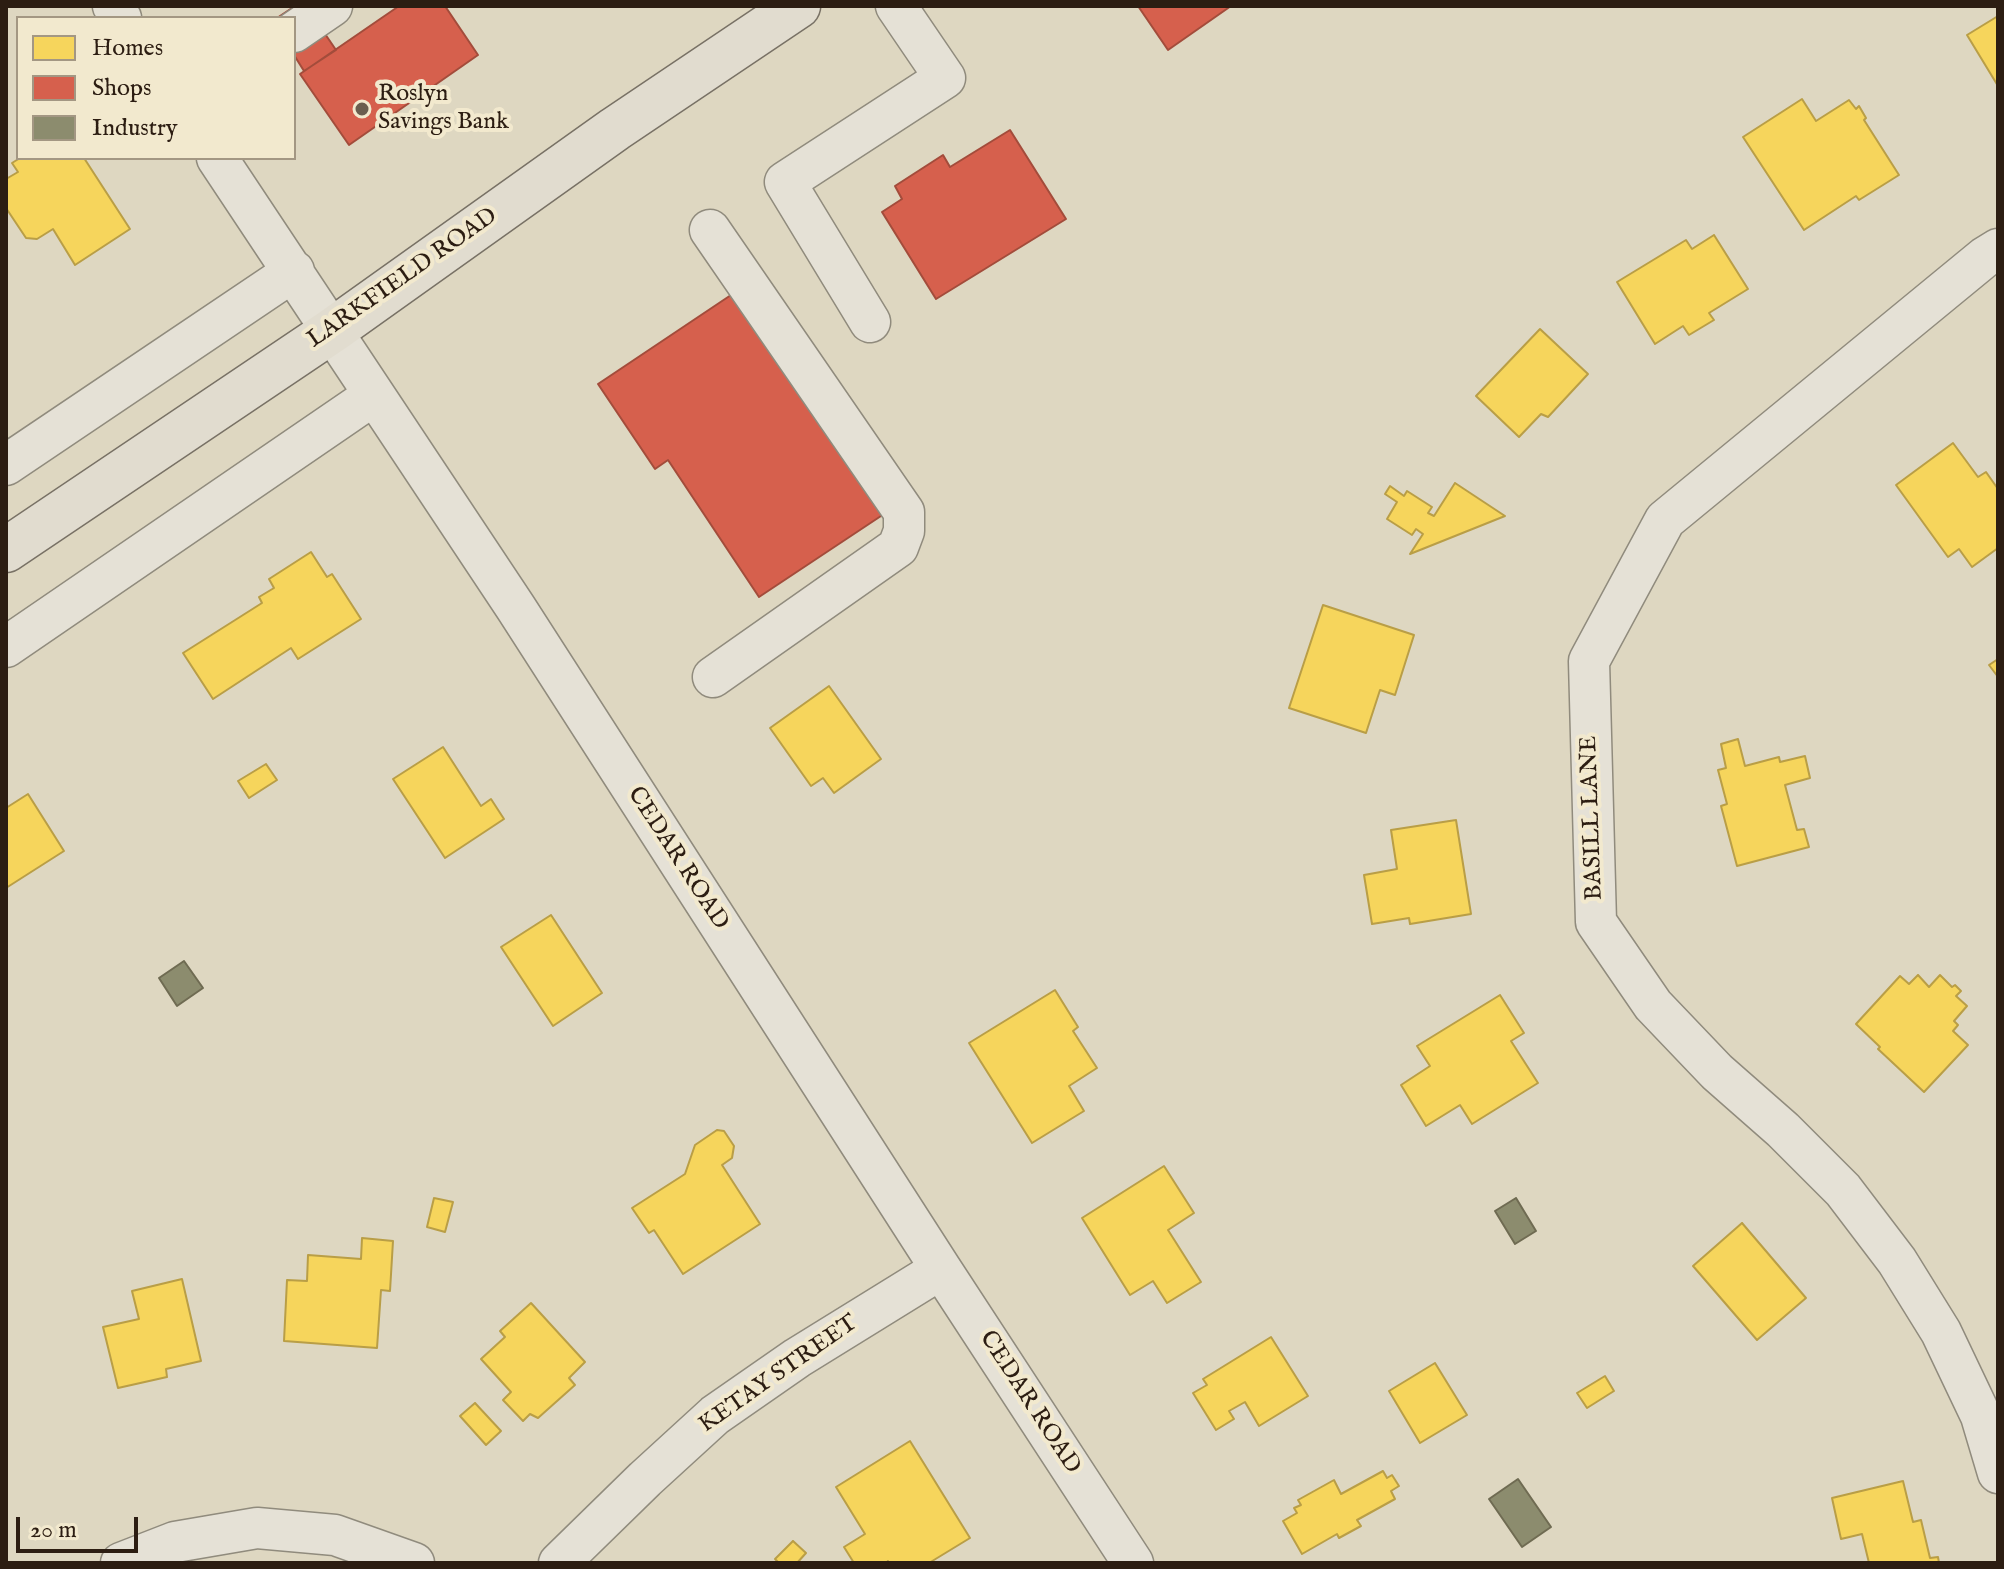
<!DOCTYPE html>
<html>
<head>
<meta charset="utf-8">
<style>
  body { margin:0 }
  #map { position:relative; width:2004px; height:1569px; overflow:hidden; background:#ded7c1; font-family:"IM FELL English",serif }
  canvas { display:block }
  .frame { position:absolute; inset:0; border:8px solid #2c1d12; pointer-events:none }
  .legend { position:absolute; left:16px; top:16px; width:280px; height:144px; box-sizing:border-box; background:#f2e9ce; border:2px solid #a39783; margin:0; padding:10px 14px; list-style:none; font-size:24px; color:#2c1d12 }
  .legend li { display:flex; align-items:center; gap:16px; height:40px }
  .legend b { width:40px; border:2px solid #a39783 }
  .scale { position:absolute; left:16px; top:1517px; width:122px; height:36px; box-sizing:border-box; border:4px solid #2c1d12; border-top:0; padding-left:10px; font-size:24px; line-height:28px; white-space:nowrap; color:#2c1d12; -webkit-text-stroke:6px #f2e9ce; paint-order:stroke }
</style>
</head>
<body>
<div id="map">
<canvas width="2004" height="1569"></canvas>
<div class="frame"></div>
<ul class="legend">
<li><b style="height:22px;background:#f6d55c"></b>Homes</li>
<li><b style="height:22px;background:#d6604d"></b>Shops</li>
<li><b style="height:22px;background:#8c8c6e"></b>Industry</li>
</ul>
<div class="scale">20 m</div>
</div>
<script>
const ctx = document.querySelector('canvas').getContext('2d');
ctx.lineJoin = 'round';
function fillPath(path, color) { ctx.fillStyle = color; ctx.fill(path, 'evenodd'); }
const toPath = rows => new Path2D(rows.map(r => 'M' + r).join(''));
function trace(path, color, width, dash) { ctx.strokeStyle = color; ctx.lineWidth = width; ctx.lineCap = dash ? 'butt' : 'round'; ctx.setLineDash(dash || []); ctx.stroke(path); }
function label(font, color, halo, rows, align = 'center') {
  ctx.font = font + ' "IM FELL English",serif'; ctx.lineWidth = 8; ctx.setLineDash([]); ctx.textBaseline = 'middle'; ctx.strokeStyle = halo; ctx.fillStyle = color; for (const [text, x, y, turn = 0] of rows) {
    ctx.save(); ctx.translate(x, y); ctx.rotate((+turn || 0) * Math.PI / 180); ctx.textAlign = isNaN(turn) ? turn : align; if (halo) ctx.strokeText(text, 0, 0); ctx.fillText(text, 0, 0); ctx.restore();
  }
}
const homes = toPath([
  [1998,16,1998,86,1967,35,1998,16],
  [1802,99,1816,121,1849,100,1856,109,1859,106,1866,118,1864,120,1899,175,1859,200,1856,196,1804,230,1743,137,1802,99],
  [20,158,84,158,130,229,75,265,53,229,37,239,26,238,6,208,6,179,18,172,12,163,20,158],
  [1714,235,1748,289,1709,313,1714,320,1689,335,1683,326,1655,344,1617,282,1686,240,1692,249,1714,235],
  [1540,329,1588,374,1548,417,1541,414,1519,437,1476,396,1540,329],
  [1953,443,1978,477,1986,472,1998,489,1998,548,1972,567,1959,549,1948,557,1896,485,1953,443],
  [1455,483,1505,516,1410,554,1423,534,1416,529,1412,535,1387,519,1397,502,1385,494,1390,486,1404,496,1407,491,1432,507,1428,513,1434,516,1455,483],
  [311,552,327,577,332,574,361,619,298,659,291,648,213,699,183,653,262,603,259,597,274,588,269,579,311,552],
  [1323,605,1414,635,1395,695,1380,690,1366,733,1289,708,1323,605],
  [1998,659,1998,677,1989,665,1998,659],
  [829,686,881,759,834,793,823,778,811,786,770,728,829,686],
  [1738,739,1745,766,1779,757,1780,762,1805,756,1810,778,1785,785,1797,830,1804,829,1809,847,1737,866,1721,806,1727,804,1718,770,1726,768,1721,744,1738,739],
  [443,747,481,806,491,799,504,819,445,858,393,779,443,747],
  [266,764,277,780,249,798,238,781,266,764],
  [28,794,64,851,6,888,6,808,28,794],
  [1456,820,1471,914,1410,924,1409,918,1372,924,1364,875,1397,869,1391,830,1456,820],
  [551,915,602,993,553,1026,501,947,551,915],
  [1918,975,1929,987,1940,975,1952,987,1955,985,1961,991,1956,996,1967,1006,1954,1021,1958,1025,1953,1031,1968,1045,1924,1092,1878,1049,1880,1047,1856,1024,1900,976,1909,984,1918,975],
  [1055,990,1078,1027,1073,1031,1097,1068,1069,1086,1084,1111,1032,1143,969,1043,1055,990],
  [1500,995,1524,1033,1511,1041,1538,1083,1472,1124,1460,1105,1426,1126,1401,1085,1430,1066,1417,1046,1500,995],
  [717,1130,724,1131,734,1146,732,1158,722,1165,760,1224,683,1274,654,1230,649,1233,632,1208,685,1174,695,1145,717,1130],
  [1164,1166,1194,1213,1168,1230,1201,1282,1167,1303,1153,1281,1130,1295,1082,1218,1164,1166],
  [434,1198,453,1202,445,1232,427,1227,434,1198],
  [1742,1223,1806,1298,1757,1340,1693,1266,1742,1223],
  [362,1238,393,1241,390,1291,381,1290,377,1348,284,1341,287,1280,307,1281,308,1255,361,1259,362,1238],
  [182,1279,201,1361,166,1369,167,1377,118,1388,103,1327,139,1319,132,1291,182,1279],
  [531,1303,585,1362,569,1378,575,1385,538,1418,530,1414,523,1421,503,1400,511,1392,481,1359,505,1337,500,1331,531,1303],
  [1271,1337,1308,1396,1259,1426,1245,1402,1229,1411,1234,1419,1216,1430,1193,1393,1207,1385,1203,1379,1271,1337],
  [1435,1363,1467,1415,1420,1443,1389,1391,1435,1363],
  [1605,1376,1614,1391,1587,1408,1577,1393,1605,1376],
  [475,1403,501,1431,486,1445,460,1416,475,1403],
  [910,1441,970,1538,929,1563,889,1563,888,1561,886,1563,854,1563,844,1547,865,1534,836,1487,910,1441],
  [1383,1471,1387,1478,1392,1475,1399,1486,1391,1491,1395,1499,1357,1520,1361,1526,1339,1538,1337,1534,1302,1554,1283,1521,1297,1513,1294,1508,1301,1505,1298,1500,1334,1480,1341,1494,1383,1471],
  [1903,1481,1913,1522,1921,1520,1930,1558,1938,1557,1939,1563,1869,1563,1862,1534,1841,1539,1832,1498,1903,1481],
  [793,1541,806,1553,797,1563,779,1563,775,1559,793,1541]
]);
fillPath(homes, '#f6d55c');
trace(homes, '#b99e46', 2);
const shops = toPath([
  [295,6,306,6,336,50,304,71,294,55,294,18,277,18,295,6],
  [399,6,445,6,478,55,349,145,300,74,399,6],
  [1138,6,1231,6,1168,50,1138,6],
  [1010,130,1066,219,936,299,882,212,902,199,895,186,943,155,950,167,1010,130],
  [737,291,884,514,759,597,668,460,655,469,598,384,737,291]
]);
fillPath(shops, '#d6604d');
trace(shops, '#a34c3b', 2);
const industry = toPath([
  [184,961,203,988,177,1006,159,978,184,961],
  [1516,1198,1536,1231,1515,1244,1495,1211,1516,1198],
  [1518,1479,1551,1527,1522,1547,1489,1499,1518,1479]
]);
fillPath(industry, '#8c8c6e');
trace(industry, '#6f6b52', 2);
const minor = toPath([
  [113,6,121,18],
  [294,32,332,6],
  [217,158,516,608,941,1269,1133,1563],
  [710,230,904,512,904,531,898,547,713,677],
  [1998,249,1985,257,1665,520,1589,661,1596,922,1653,1005,1717,1072,1783,1130,1843,1190,1897,1261,1941,1332,1981,1416,1998,1473],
  [870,322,785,182,945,78,896,6],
  [6,465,294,271],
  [6,647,374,395],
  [121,1563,175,1542,257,1528,335,1535,414,1563],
  [559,1563,645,1479,715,1415,797,1358,941,1269]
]);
const major = toPath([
  [6,550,333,330,615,129,798,6]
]);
trace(minor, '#908b7d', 43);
trace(major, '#787165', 47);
trace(minor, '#e5e1d6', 40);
trace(major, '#e1dccf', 44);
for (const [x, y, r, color] of [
  [362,109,8,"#6a5e4f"]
]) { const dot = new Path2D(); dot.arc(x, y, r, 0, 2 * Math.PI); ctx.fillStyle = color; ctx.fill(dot); trace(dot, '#f2e9ce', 3); }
label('24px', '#2c1d12', '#f2e9ce', [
  ["Roslyn",378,95],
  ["Savings Bank",378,123]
], 'left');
label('24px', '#2c1d12', '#f2e9ce', [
  ["LARKFIELD ROAD",403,279,-35],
  ["BASILL LANE",1593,818,-92],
  ["CEDAR ROAD",677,859,57],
  ["KETAY STREET",779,1375,-35],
  ["CEDAR ROAD",1029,1403,57]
]);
</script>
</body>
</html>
